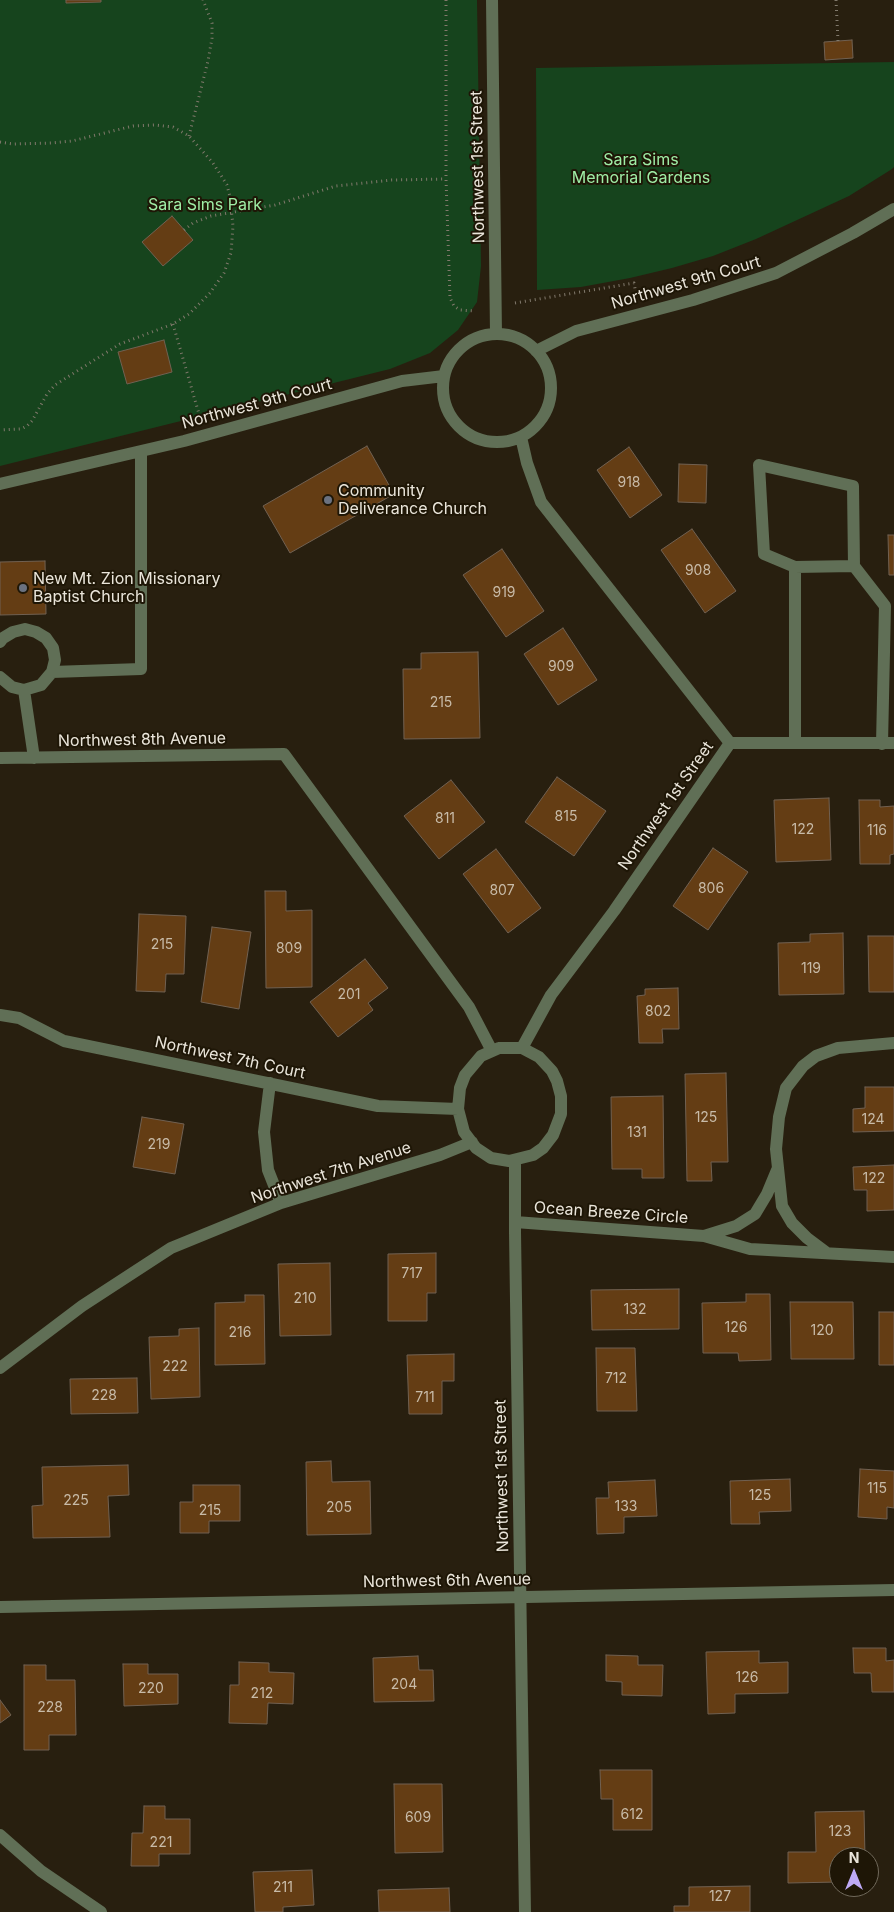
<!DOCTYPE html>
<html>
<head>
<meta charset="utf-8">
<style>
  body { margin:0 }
  #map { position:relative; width:894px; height:1912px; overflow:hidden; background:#281f0f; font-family:Inter,sans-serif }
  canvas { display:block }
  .north { position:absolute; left:829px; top:1847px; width:50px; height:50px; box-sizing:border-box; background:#1e1606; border:1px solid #70695b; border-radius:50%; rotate:0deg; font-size:14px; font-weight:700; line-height:20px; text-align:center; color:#eae5da }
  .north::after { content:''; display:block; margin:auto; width:18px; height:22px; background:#bea9f5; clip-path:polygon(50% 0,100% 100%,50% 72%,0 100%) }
</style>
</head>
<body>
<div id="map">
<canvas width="894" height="1912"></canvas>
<div class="north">N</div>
</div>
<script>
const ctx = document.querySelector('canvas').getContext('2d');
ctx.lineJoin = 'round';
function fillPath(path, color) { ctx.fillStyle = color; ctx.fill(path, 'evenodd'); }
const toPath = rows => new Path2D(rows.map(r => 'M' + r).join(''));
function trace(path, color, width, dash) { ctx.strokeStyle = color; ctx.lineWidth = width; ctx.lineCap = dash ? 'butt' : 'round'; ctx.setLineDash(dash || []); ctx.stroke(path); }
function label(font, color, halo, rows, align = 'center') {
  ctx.font = font + ' Inter,sans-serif'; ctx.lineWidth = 4; ctx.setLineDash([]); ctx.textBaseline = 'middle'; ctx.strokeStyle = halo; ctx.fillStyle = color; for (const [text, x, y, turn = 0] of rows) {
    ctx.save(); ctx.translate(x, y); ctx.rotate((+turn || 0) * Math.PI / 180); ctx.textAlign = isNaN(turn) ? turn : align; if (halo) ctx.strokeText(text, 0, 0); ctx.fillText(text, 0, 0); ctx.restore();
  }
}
fillPath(toPath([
  [0,0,477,0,481,266,477,302,458,330,430,353,390,369,0,466],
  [894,62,894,167,892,169,849,196,756,239,713,256,672,268,630,278,581,287,537,290,536,68]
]), '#16441d');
const building = toPath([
  [66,0,101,0,101,2,66,3,66,0],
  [852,40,853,58,825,60,824,42,852,40],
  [172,216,193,240,163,266,142,242,172,216],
  [164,340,172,372,127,384,118,352,164,340],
  [367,446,394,494,290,553,263,506,367,446],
  [629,447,662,495,630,518,597,470,629,447],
  [679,464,707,465,706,503,678,502,679,464],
  [692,529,736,591,705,613,661,550,692,529],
  [888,535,894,535,894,575,889,575,888,535],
  [502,549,544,611,506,637,463,575,502,549],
  [45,561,46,614,0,615,0,562,45,561],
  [563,628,597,680,558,705,524,654,563,628],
  [478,652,480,738,404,739,403,669,421,669,421,653,478,652],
  [557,777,606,811,574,856,525,822,557,777],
  [451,780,485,822,439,859,404,816,451,780],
  [829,798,831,860,776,862,774,800,829,798],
  [859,800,880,800,880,807,894,806,894,854,890,855,890,864,860,864,859,800],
  [713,848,748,872,708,930,673,906,713,848],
  [496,849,541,908,508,933,463,874,496,849],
  [265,891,286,891,286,911,312,910,312,987,266,988,265,891],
  [139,914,186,916,184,974,166,974,165,992,136,991,139,914],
  [212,927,251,932,239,1009,201,1002,212,927],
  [843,933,844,994,779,995,778,943,810,942,810,934,843,933],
  [868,936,894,936,894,992,869,992,868,936],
  [365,959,388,988,368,1003,373,1010,338,1037,310,1002,365,959],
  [678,988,679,1029,662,1029,663,1043,639,1043,637,996,645,995,645,989,678,988],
  [726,1073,728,1162,711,1162,712,1181,687,1181,685,1074,726,1073],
  [865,1087,894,1087,894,1131,853,1132,853,1109,865,1108,865,1087],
  [663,1096,664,1178,642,1178,642,1169,612,1169,611,1097,663,1096],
  [142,1117,184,1124,175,1174,133,1167,142,1117],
  [894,1165,894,1210,867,1211,867,1190,854,1190,853,1167,894,1165],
  [436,1253,436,1293,427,1293,427,1321,388,1321,388,1254,436,1253],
  [330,1263,331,1335,280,1336,278,1264,330,1263],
  [679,1289,679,1329,592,1330,591,1290,679,1289],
  [746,1294,770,1294,771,1360,739,1361,738,1353,703,1353,702,1303,746,1302,746,1294],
  [245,1295,264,1295,265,1364,215,1365,215,1303,245,1302,245,1295],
  [790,1302,853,1302,854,1359,791,1359,790,1302],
  [879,1312,894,1312,894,1365,879,1365,879,1312],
  [199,1328,200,1397,151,1399,149,1337,179,1336,179,1329,199,1328],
  [596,1348,635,1348,637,1411,597,1411,596,1348],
  [454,1354,454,1381,442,1381,442,1414,409,1414,407,1355,454,1354],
  [137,1378,138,1413,71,1414,70,1379,137,1378],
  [331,1461,332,1482,370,1481,371,1534,307,1535,306,1462,331,1461],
  [128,1465,129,1495,108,1496,110,1537,33,1538,32,1506,43,1505,42,1467,128,1465],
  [860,1469,894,1471,894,1508,887,1507,887,1519,858,1517,860,1469],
  [790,1479,791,1511,759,1512,760,1524,731,1524,730,1481,790,1479],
  [655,1480,657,1516,624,1517,624,1533,597,1534,596,1498,609,1498,608,1482,655,1480],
  [193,1485,240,1485,240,1521,209,1521,209,1533,180,1533,180,1502,193,1502,193,1485],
  [853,1648,886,1648,886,1661,894,1660,894,1692,872,1692,871,1673,854,1673,853,1648],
  [759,1651,759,1663,788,1662,788,1693,735,1694,735,1713,708,1714,706,1652,759,1651],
  [606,1655,638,1656,638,1665,663,1665,662,1696,622,1695,622,1682,606,1681,606,1655],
  [418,1656,419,1670,433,1670,434,1701,374,1702,373,1658,418,1656],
  [239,1662,269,1663,269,1672,294,1673,293,1704,268,1703,267,1724,229,1723,230,1685,239,1685,239,1662],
  [123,1664,148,1664,148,1674,178,1674,178,1704,124,1706,123,1664],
  [24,1665,46,1665,46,1680,75,1680,76,1735,49,1735,49,1750,24,1750,24,1665],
  [0,1700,11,1715,0,1723,0,1700],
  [600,1770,652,1770,652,1830,613,1830,613,1799,601,1799,600,1770],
  [394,1784,442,1784,443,1852,395,1853,394,1784],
  [144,1806,165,1806,165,1819,190,1819,190,1854,159,1854,159,1866,131,1866,132,1833,143,1833,144,1806],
  [864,1811,865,1857,839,1857,839,1882,788,1883,788,1852,816,1852,815,1812,864,1811],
  [312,1870,314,1905,283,1907,283,1912,255,1912,253,1872,312,1870],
  [750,1886,750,1912,674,1912,674,1906,689,1906,689,1887,750,1886],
  [449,1888,450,1912,379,1912,378,1890,449,1888]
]);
fillPath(building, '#643d14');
trace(building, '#716152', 1);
trace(toPath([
  [446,0,446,179,450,298,454,306,460,310,475,311],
  [836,0,838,41],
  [189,136,208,61,212,38,212,23,203,0],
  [0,142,13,144,51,143,72,141,133,126,155,125,173,127,189,136,213,163,227,185,230,197,233,226,231,253,224,273,210,293,189,314,173,324,120,344,96,359,55,385,47,394,32,421,27,426,21,429,0,430],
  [184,230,193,223,211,216,275,205,336,186,392,180,446,179],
  [515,303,634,283,636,294],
  [173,324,199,414]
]), '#81796c', 3, [1, 4]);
trace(toPath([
  [492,0,496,334],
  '443 388a54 54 0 1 1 108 0a54 54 0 1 1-108 0Z',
  [536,351,576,331,693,300,776,273,853,233,894,209],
  [521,437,527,463,541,502,730,743],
  [0,484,184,441,402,381,444,376],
  [795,567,854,566],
  [0,642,3,638,13,632,25,629,36,632,46,638,53,648,55,660,52,672,41,685,24,690,12,687,0,677],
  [52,672,141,669,141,451],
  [24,690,34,758],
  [730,743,894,743],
  [795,743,795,567,764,554,759,465,853,486,854,566,885,606,882,744],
  [0,758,284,754,469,1007,492,1051],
  [0,1015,19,1018,64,1041,378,1106,458,1109],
  [499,1048,522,1048,539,1057,552,1071,557,1081,561,1096,561,1114,553,1135,543,1148,533,1155,509,1161,491,1158,476,1148,464,1132,458,1109,460,1088,465,1075,481,1056,499,1048],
  [522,1048,551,995,614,911,730,743],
  [270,1083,264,1132,268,1170,281,1203],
  [515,1160,515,1232,525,1912],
  [515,1222,704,1236,750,1249,894,1257],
  [704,1236,736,1226,755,1214,767,1194,777,1170],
  [827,1253,807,1238,792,1223,782,1206,776,1149,779,1117,786,1088,803,1066,816,1056,838,1048,894,1043],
  [0,1368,82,1306,171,1248,281,1203,440,1155,472,1142],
  [0,1607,894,1590],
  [0,1835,41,1871,101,1912]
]), '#606f56', 12);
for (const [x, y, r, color] of [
  [328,500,5,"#6b7280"],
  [23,588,5,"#6b7280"]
]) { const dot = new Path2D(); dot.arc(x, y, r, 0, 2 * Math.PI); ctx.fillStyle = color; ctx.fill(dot); trace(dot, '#1e1606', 2); }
label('14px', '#c8bba8', null, [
  ["918",629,483],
  ["908",698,571],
  ["919",504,593],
  ["909",561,667],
  ["215",441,703],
  ["815",566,817],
  ["811",445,819],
  ["122",803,830],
  ["116",877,831],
  ["806",711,889],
  ["807",502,891],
  ["215",162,945],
  ["809",289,949],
  ["119",811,969],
  ["201",349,995],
  ["802",658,1012],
  ["125",706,1118],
  ["124",873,1120],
  ["131",637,1133],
  ["219",159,1145],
  ["122",874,1179],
  ["717",412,1274],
  ["210",305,1299],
  ["132",635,1310],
  ["126",736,1328],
  ["120",822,1331],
  ["216",240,1333],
  ["222",175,1367],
  ["712",616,1379],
  ["228",104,1396],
  ["711",425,1398],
  ["115",877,1489],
  ["125",760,1496],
  ["225",76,1501],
  ["133",626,1507],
  ["205",339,1508],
  ["215",210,1511],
  ["126",747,1678],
  ["204",404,1685],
  ["220",151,1689],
  ["212",262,1694],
  ["228",50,1708],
  ["612",632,1815],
  ["609",418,1818],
  ["123",840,1832],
  ["221",161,1843],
  ["211",283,1888],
  ["127",720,1897]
]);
label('16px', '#9feea6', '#1e1606', [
  ["Sara Sims",641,160],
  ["Memorial Gardens",641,178],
  ["Sara Sims Park",205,205]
]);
label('16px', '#eae5da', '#1e1606', [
  ["Northwest 1st Street",478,167,-91],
  ["Northwest 9th Court",686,283,-16],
  ["Northwest 9th Court",257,404,-15],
  ["Northwest 8th Avenue",142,740,-1],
  ["Northwest 1st Street",666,806,-55],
  ["Northwest 7th Court",230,1058,12],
  ["Northwest 7th Avenue",331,1173,-18],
  ["Ocean Breeze Circle",611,1213,4],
  ["Northwest 1st Street",502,1476,-91],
  ["Northwest 6th Avenue",447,1581,-1]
]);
label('16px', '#eae5da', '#1e1606', [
  ["Community",338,491],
  ["Deliverance Church",338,509],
  ["New Mt. Zion Missionary",33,579],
  ["Baptist Church",33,597]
], 'left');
</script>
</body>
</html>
